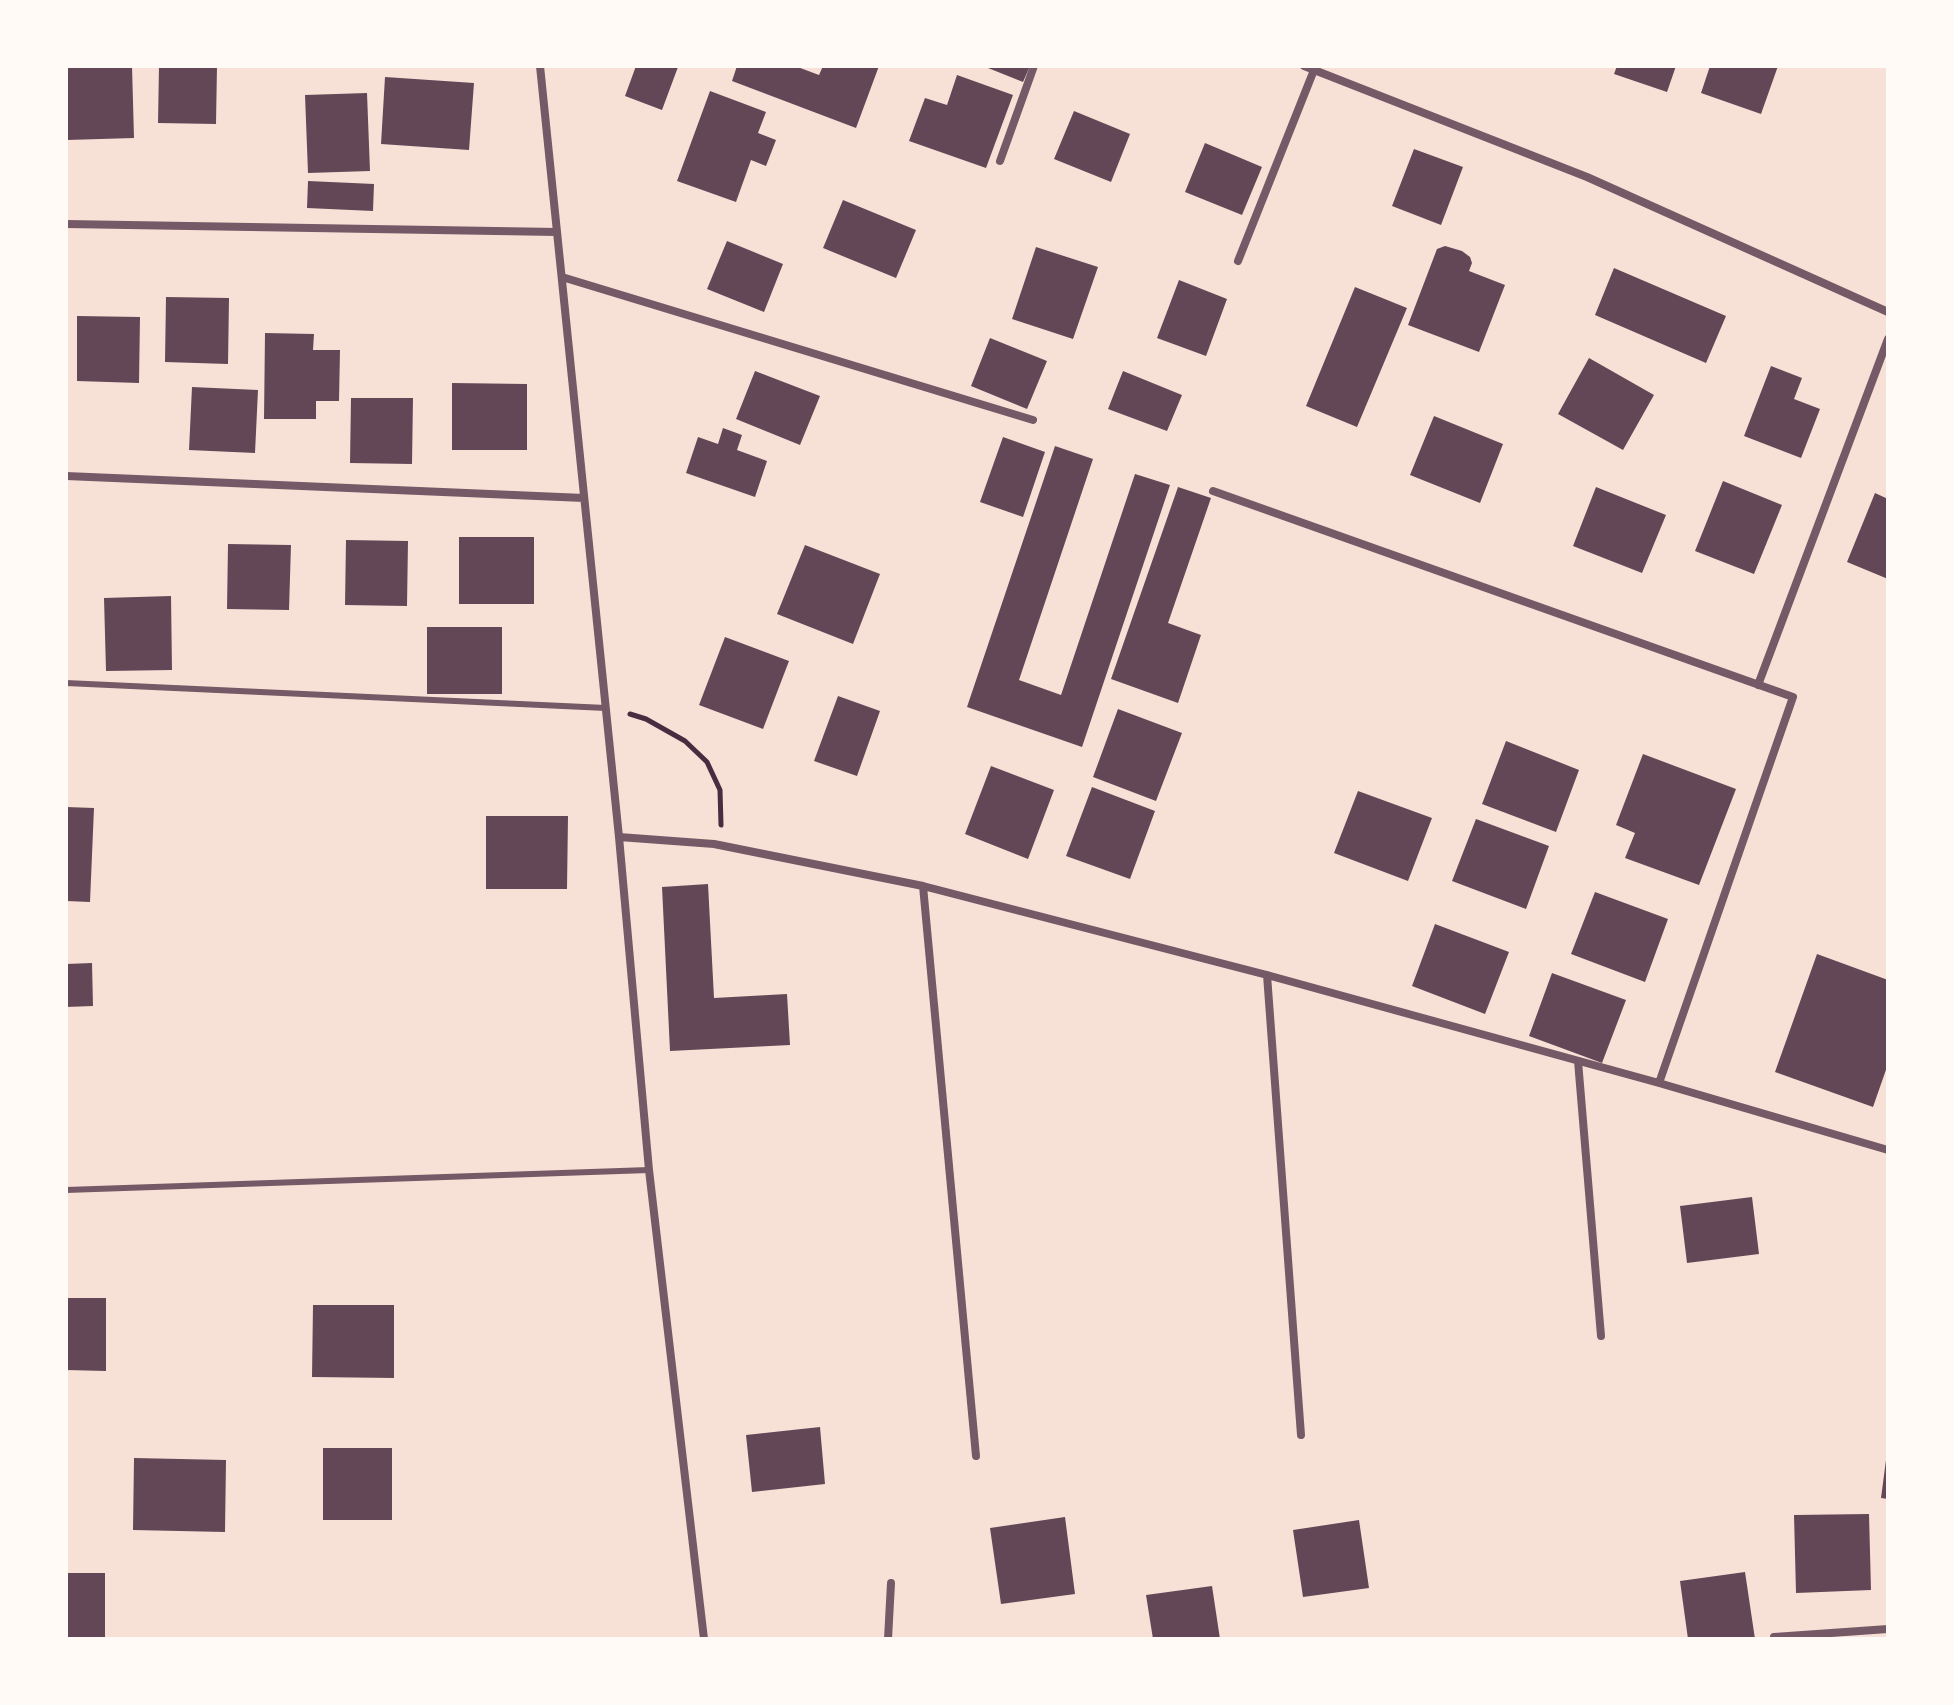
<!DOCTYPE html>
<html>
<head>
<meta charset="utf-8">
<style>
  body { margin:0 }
  #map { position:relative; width:1954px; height:1705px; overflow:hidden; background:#f7e1d7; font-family:"Golos Text",sans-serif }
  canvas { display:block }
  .frame { position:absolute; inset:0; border:68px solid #fffaf5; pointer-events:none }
</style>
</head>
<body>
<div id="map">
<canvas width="1954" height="1705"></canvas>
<div class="frame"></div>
</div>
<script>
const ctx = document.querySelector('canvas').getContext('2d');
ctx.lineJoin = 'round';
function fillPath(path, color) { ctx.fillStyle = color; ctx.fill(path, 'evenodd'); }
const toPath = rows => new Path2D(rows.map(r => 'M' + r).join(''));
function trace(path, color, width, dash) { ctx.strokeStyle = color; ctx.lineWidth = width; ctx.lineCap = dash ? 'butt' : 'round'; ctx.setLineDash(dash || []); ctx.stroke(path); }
fillPath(toPath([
  [66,66,132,66,134,138,67,140],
  [159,66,217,66,216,124,158,123],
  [636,66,678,67,662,110,625,96],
  [737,66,795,66,819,75,823,66,879,66,856,128,732,81],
  [983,66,1030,66,1023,82],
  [1617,66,1676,66,1667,92,1614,74],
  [1710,66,1778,66,1761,114,1701,93],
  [957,75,1013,95,986,168,909,141,925,98,947,105],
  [385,77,474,83,469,150,381,144],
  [710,91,766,112,758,133,776,140,766,166,751,160,736,202,677,181],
  [367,93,370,171,308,173,305,95],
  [1074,111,1130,134,1111,182,1054,159],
  [1205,143,1262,167,1242,215,1185,192],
  [1414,149,1463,167,1441,225,1392,206],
  [308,181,374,184,373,211,307,208],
  [843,200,916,230,896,278,823,248],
  [727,241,783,264,764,312,707,289],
  [1445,246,1462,251,1470,257,1472,263,1469,271,1505,285,1479,352,1408,325,1437,249],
  [1036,247,1098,267,1073,339,1012,319],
  [1614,268,1726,316,1706,363,1595,315],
  [1179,280,1227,299,1206,356,1157,338],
  [1355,287,1407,308,1357,427,1306,406],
  [166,297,229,298,228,364,165,362],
  [77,316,140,317,139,383,77,381],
  [265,333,314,334,313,350,340,350,339,401,316,401,316,419,264,419],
  [990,338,1047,361,1027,409,971,386],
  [1589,358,1654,395,1623,450,1558,414],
  [1771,366,1802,378,1794,399,1820,409,1801,458,1744,436],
  [755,371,820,396,800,445,736,419],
  [1123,371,1182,395,1167,431,1108,409],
  [452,383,527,384,527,450,452,450],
  [192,387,258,390,255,453,189,450],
  [351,398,413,398,412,464,350,463],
  [1434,416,1503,444,1480,503,1410,475],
  [723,428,742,435,737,450,767,461,755,497,686,473,698,437,718,444],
  [1003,437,1045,452,1023,517,980,502],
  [1055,446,1093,459,1019,680,1061,695,1135,474,1170,485,1082,747,967,707],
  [1723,481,1782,505,1754,574,1695,551],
  [1178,487,1211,498,1168,623,1201,635,1178,703,1111,679],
  [1596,487,1666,515,1642,573,1573,546],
  [1875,493,1888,499,1888,579,1847,562],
  [459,537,534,537,534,604,459,604],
  [346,540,408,541,407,606,345,605],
  [228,544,291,545,289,610,227,609],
  [805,545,880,574,853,644,777,614],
  [171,596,172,670,106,671,104,598],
  [427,627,502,627,502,694,427,694],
  [725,637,789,661,763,729,699,705],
  [838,696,880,711,857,776,814,761],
  [1118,709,1182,733,1156,801,1093,777],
  [1506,741,1579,770,1556,832,1482,804],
  [1643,754,1736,789,1699,885,1625,858,1635,833,1616,825],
  [991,766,1054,790,1028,859,965,834],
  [1092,787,1155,811,1130,879,1066,856],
  [1358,791,1432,818,1408,881,1334,853],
  [66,807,94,808,90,902,66,901],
  [486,816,568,816,567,889,486,889],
  [1476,819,1549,846,1526,909,1452,881],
  [708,884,714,998,787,994,790,1045,670,1051,662,887],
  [1595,892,1668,919,1645,982,1571,954],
  [1435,924,1509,952,1485,1014,1412,986],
  [1817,954,1888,980,1888,1064,1873,1107,1775,1072],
  [92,963,93,1006,66,1007,66,964],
  [1552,973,1626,1000,1602,1063,1529,1036],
  [1752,1197,1759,1254,1687,1263,1680,1206],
  [66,1298,106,1298,106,1371,66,1370],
  [313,1305,394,1305,394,1378,312,1377],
  [820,1427,825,1484,752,1492,746,1435],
  [323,1448,392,1448,392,1520,323,1520],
  [134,1458,226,1460,225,1532,133,1530],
  [1886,1460,1888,1460,1888,1499,1881,1498],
  [1869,1514,1871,1590,1796,1593,1794,1515],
  [1065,1517,1075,1594,1001,1604,990,1528],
  [1359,1520,1369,1588,1303,1597,1293,1530],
  [1745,1572,1755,1639,1688,1639,1680,1581],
  [66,1573,105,1573,105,1639,66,1639],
  [1212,1586,1220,1639,1153,1639,1146,1595]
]), '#644757');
trace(toPath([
  [630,714,646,719,685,741,707,762,720,790,721,825]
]), '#4a2c40', 5);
trace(toPath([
  [66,683,606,708],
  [66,1190,649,1170]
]), '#755966', 6);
trace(toPath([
  [540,66,619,837,649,1170,704,1639],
  [1304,66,1587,177,1888,312],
  [1000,161,1034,66],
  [66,224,557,232],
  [1238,261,1314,70],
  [562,277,1033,420],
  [66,476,584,498],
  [1213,491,1793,697,1659,1083],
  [1758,685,1888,339],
  [619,837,714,844,923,886,1267,975,1659,1083,1888,1150],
  [923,886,976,1456],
  [1267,975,1301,1435],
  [1578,1061,1601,1336],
  [1774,1637,1888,1629],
  [888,1639,891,1583]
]), '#755966', 8);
</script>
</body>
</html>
